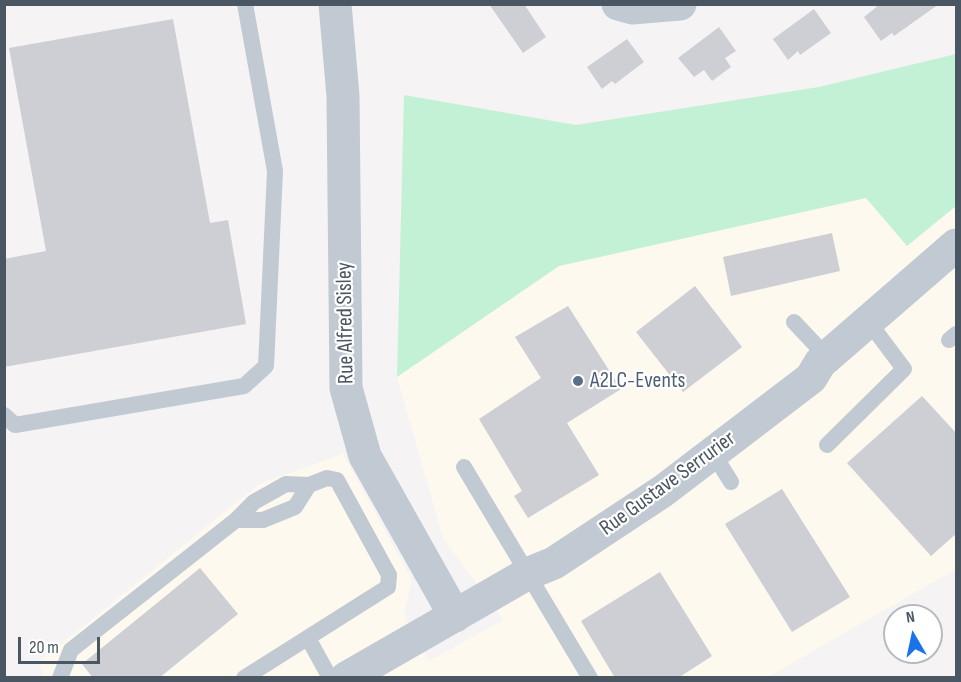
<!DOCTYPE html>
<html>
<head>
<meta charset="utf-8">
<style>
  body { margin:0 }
  #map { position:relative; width:961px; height:682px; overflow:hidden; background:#f5f3f3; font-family:"Sofia Sans Condensed",sans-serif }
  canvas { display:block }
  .frame { position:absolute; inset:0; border:6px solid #4a5661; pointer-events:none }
  .north { position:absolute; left:883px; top:604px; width:60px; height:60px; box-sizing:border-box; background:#fff; border:2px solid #b7bbc0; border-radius:50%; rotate:351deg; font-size:16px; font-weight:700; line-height:24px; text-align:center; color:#4a5661 }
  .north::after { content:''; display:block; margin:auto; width:21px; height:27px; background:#1a73e8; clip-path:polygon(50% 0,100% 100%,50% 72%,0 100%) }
  .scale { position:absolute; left:18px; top:637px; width:82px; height:27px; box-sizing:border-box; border:3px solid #4a5661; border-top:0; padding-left:8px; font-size:18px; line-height:21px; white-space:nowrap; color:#4a5661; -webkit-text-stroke:4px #fff; paint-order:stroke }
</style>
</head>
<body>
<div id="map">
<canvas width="961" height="682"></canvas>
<div class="frame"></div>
<div class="north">N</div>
<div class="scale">20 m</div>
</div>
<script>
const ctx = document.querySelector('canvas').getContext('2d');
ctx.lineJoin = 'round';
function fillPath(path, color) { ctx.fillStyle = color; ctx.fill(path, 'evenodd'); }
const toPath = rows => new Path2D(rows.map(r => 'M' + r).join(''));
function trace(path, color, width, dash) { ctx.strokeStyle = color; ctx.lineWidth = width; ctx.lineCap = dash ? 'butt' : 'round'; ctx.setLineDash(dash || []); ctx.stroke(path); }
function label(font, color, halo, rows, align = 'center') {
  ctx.font = font + ' "Sofia Sans Condensed",sans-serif'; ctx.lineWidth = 4.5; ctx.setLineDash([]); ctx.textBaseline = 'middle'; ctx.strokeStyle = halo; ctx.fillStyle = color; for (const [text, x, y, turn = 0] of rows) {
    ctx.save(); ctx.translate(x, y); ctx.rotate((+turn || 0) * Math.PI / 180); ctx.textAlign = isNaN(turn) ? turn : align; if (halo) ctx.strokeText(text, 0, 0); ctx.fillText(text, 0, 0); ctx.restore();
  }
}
fillPath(toPath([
  [867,198,907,246,956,206,956,569,768,677,43,678,39,662,259,484,343,454,412,580,404,614,429,661,503,620,443,538,397,377,559,266]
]), '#fdf9ef');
fillPath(toPath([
  [956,54,956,206,907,246,866,198,559,266,397,377,404,95,576,125,819,87]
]), '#c3f1d5');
fillPath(toPath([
  [489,4,524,4,546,37,523,53],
  [880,4,939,4,894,36,892,33,881,41,864,17],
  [814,9,831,33,800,55,798,51,788,60,773,39],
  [173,19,210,223,228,220,246,324,4,367,4,259,46,251,9,48],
  [719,27,736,51,725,58,731,67,712,81,704,70,694,77,678,58],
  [627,39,644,62,615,84,612,81,602,89,587,67],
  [832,233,840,271,731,296,723,257],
  [695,286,742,347,683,392,636,332],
  [568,306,621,389,567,423,599,475,528,518,514,496,522,491,479,419,541,378,515,337],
  [922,396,957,434,957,533,931,556,847,463],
  [782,489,850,597,792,632,725,524],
  [200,568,238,614,159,678,93,678,82,664],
  [660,572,712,656,678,678,615,678,581,621]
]), '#cdcfd5');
trace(toPath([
  [794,322,827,357],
  [949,340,956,334],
  [4,415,15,425,244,386,266,366,275,171,245,4],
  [827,445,904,369,868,321],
  [713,453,731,482],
  [464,467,590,678],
  [236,520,254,502,286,484,309,485],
  [308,638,330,678],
  [60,678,71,650,236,520,263,520,295,507,309,485,327,478,337,480,389,575,388,587,244,678]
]), '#c1cad2', 16);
trace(toPath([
  [335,4,343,96,346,388,365,456,455,616],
  [618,4,632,8,680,4],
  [346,678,527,574,554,563,663,491,811,378,820,363,956,245]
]), '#c1cad2', 33);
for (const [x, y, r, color] of [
  [578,381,6,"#5c6f8a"]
]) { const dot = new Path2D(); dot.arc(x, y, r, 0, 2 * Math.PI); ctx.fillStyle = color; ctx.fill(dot); trace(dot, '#fff', 2); }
label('22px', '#4a5661', '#fff', [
  ["Rue Alfred Sisley",346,323,-91],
  ["Rue Gustave Serrurier",668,484,-36]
]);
label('22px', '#4e5e75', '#fff', [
  ["A2LC-Events",590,381]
], 'left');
</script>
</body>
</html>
